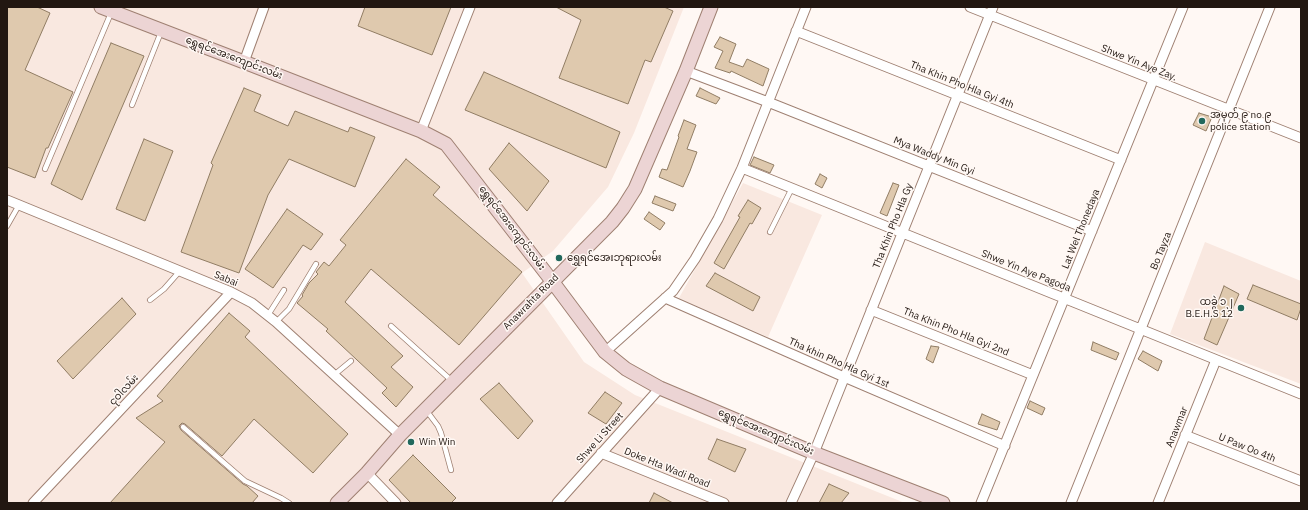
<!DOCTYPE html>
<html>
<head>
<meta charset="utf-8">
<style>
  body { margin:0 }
  #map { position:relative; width:1308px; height:510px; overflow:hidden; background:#fff8f4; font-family:"IBM Plex Sans",sans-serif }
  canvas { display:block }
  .frame { position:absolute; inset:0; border:8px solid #221711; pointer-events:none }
</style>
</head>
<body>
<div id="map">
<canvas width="1308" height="510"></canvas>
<div class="frame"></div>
</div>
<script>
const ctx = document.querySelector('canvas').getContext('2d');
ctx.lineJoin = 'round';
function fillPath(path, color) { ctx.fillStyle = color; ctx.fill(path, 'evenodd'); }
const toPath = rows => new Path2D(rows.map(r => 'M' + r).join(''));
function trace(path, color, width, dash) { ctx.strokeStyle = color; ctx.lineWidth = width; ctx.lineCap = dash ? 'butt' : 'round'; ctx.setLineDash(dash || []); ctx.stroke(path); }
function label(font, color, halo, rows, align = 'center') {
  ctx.font = font + ' "IBM Plex Sans","Noto Sans Myanmar",sans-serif'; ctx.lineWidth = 3; ctx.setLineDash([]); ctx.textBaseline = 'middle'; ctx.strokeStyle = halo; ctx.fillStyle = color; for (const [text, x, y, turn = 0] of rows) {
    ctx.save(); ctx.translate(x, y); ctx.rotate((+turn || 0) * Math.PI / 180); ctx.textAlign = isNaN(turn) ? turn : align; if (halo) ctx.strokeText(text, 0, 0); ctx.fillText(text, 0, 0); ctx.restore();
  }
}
fillPath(toPath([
  [7,7,684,7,634,133,608,187,553,251,522,273,584,362,635,395,905,503,7,503],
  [743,183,822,215,768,337,679,298],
  [1205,242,1301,281,1301,384,1170,334]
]), '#f9e8e0');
const building = toPath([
  [7,7,37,7,50,13,25,70,73,92,48,148,46,148,35,178,7,167,7,7],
  [365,7,451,7,432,55,358,26,365,7],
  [556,7,664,7,673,11,651,62,645,60,628,104,559,78,581,20,556,7],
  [720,37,736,44,729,62,743,67,747,59,769,69,763,86,731,71,730,73,715,68,723,51,714,47,720,37],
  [111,43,144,56,82,200,51,184,111,43],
  [484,72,620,132,606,168,465,110,484,72],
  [244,88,261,95,254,111,288,126,295,111,348,132,350,127,375,137,355,187,289,159,268,195,239,273,181,252,213,165,211,163,244,88],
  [700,88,720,98,716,104,696,96,700,88],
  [1199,113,1212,117,1206,131,1193,125,1199,113],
  [684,120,696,125,687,149,697,152,690,171,683,187,659,177,662,169,667,170,679,137,678,136,684,120],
  [144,139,173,151,145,221,116,209,144,139],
  [509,143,549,181,527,211,489,169,509,143],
  [754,157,774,165,770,173,750,165,754,157],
  [406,159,440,187,433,195,522,272,459,345,371,269,345,302,403,356,391,367,413,387,396,407,382,393,387,388,326,331,328,329,297,303,303,296,302,295,309,283,318,274,316,272,324,262,329,266,346,245,340,240,406,159],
  [820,174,827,178,822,188,815,184,820,174],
  [893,183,899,185,887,216,880,213,893,183],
  [655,196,676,204,673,211,652,203,655,196],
  [748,200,761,208,752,224,750,223,724,269,714,263,740,217,738,216,748,200],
  [287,209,323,234,311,250,303,245,273,288,245,269,287,209],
  [649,212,665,223,660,230,644,219,649,212],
  [715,273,760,297,753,311,706,286,715,273],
  [1253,285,1301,304,1301,308,1297,320,1247,299,1253,285],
  [1224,286,1239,294,1217,345,1204,339,1224,286],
  [122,298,136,314,73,379,57,361,122,298],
  [229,313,250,331,245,337,348,434,313,473,254,419,222,456,185,424,182,423,179,426,181,430,243,484,247,486,258,496,252,503,110,503,165,442,136,418,163,401,157,396,229,313],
  [1093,342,1119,353,1116,360,1091,350,1093,342],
  [931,346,939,347,933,363,926,359,931,346],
  [1143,351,1162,361,1158,371,1138,359,1143,351],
  [499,383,533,421,518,439,480,399,499,383],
  [605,392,622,403,606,424,588,413,605,392],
  [1030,401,1045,408,1042,415,1027,408,1030,401],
  [982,414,1000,422,997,430,978,424,982,414],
  [717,439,746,449,735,472,708,459,717,439],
  [413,455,456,498,451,503,411,503,389,480,413,455],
  [829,484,849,493,841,503,819,503,829,484],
  [654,493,673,503,649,503,654,493]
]);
fillPath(building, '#dfc9ae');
trace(building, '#917d64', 1);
const lane = toPath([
  [132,105,161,32],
  [45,169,111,13],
  [7,226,19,205],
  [770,232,792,188],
  [150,300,164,289,179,272],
  [268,315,284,290],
  [276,322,289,309,316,264],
  [391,326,452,381],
  [334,375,351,361],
  [426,410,438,426,441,433,451,470],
  [183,427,245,481,281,498,289,503]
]);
const street = toPath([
  [970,7,1301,138],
  [796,31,1121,160],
  [244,62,264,7],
  [686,71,768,102,1092,231],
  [421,131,470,7],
  [742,168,1301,394],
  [7,200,231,292,252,303,276,322,400,435],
  [665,298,844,377,1005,446],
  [871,310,1033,375],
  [605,352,673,291,695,259,718,219,742,168,806,7],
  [1185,435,1301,481],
  [601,453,724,503],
  [367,473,396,503],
  [33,503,231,292],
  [557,503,660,388],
  [791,503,814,453,993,7],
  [981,503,1183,7],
  [1071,503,1270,7],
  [1158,503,1216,360]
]);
const secondary = toPath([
  [101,7,244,62,421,131,446,144,552,281,605,352,626,369,660,388,814,453,943,503],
  [337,503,367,473,400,435,612,222,623,208,635,189,686,71,711,7]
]);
trace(lane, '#9f8072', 6);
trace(street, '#9f8072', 11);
trace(secondary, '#9f8072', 15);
trace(lane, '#fff', 4.5);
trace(street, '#fff', 9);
trace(secondary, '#ecd4d4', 13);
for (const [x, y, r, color] of [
  [1202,121,4,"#21685c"],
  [559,258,4,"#21685c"],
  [1241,308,4,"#21685c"],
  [411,442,4,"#21685c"]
]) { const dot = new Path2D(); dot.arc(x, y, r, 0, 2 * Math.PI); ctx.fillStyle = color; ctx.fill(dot); trace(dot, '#fff8f4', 1.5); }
label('10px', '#221711', '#fff8f4', [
  ["ရွှေရင်အေးကျောင်းလမ်း",234,58,21],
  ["Shwe Yin Aye Zay.",1139,63,22],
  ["Tha Khin Pho Hla Gyi 4th",962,85,22],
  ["Mya Waddy Min Gyi",934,156,22],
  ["Tha Khin Pho Hla Gy",893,226,-68],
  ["ရွှေရင်အေးကျောင်းလမ်း",512,228,53],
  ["Lat Wel Thonedaya",1081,229,-68],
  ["Bo Tayza",1161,251,-68],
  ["Shwe Yin Aye Pagoda",1026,271,22],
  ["Sabai",226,279,22],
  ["Anawrahta Road",531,302,-45],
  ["Tha Khin Pho Hla Gyi 2nd",956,332,22],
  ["Tha khin Pho Hla Gyi 1st",839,363,24],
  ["ငုဝါလမ်း",124,390,-47],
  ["Anawmar",1177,427,-68],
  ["ရွှေရင်အေးကျောင်းလမ်း",766,432,23],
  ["Shwe Li Street",600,438,-48],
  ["U Paw Oo 4th",1247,448,22],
  ["Doke Hta Wadi Road",667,468,22]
]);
label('10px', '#221711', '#fff8f4', [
  ["အမှတ် ၉ no ၉",1210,115],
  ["police station",1210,127],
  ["ရွှေရင်အေးဘုရားလမ်း",567,258],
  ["ထခွဲ ၁၂",1233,302,"right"],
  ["B.E.H.S 12",1233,314,"right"],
  ["Win Win",419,442]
], 'left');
</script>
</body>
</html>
